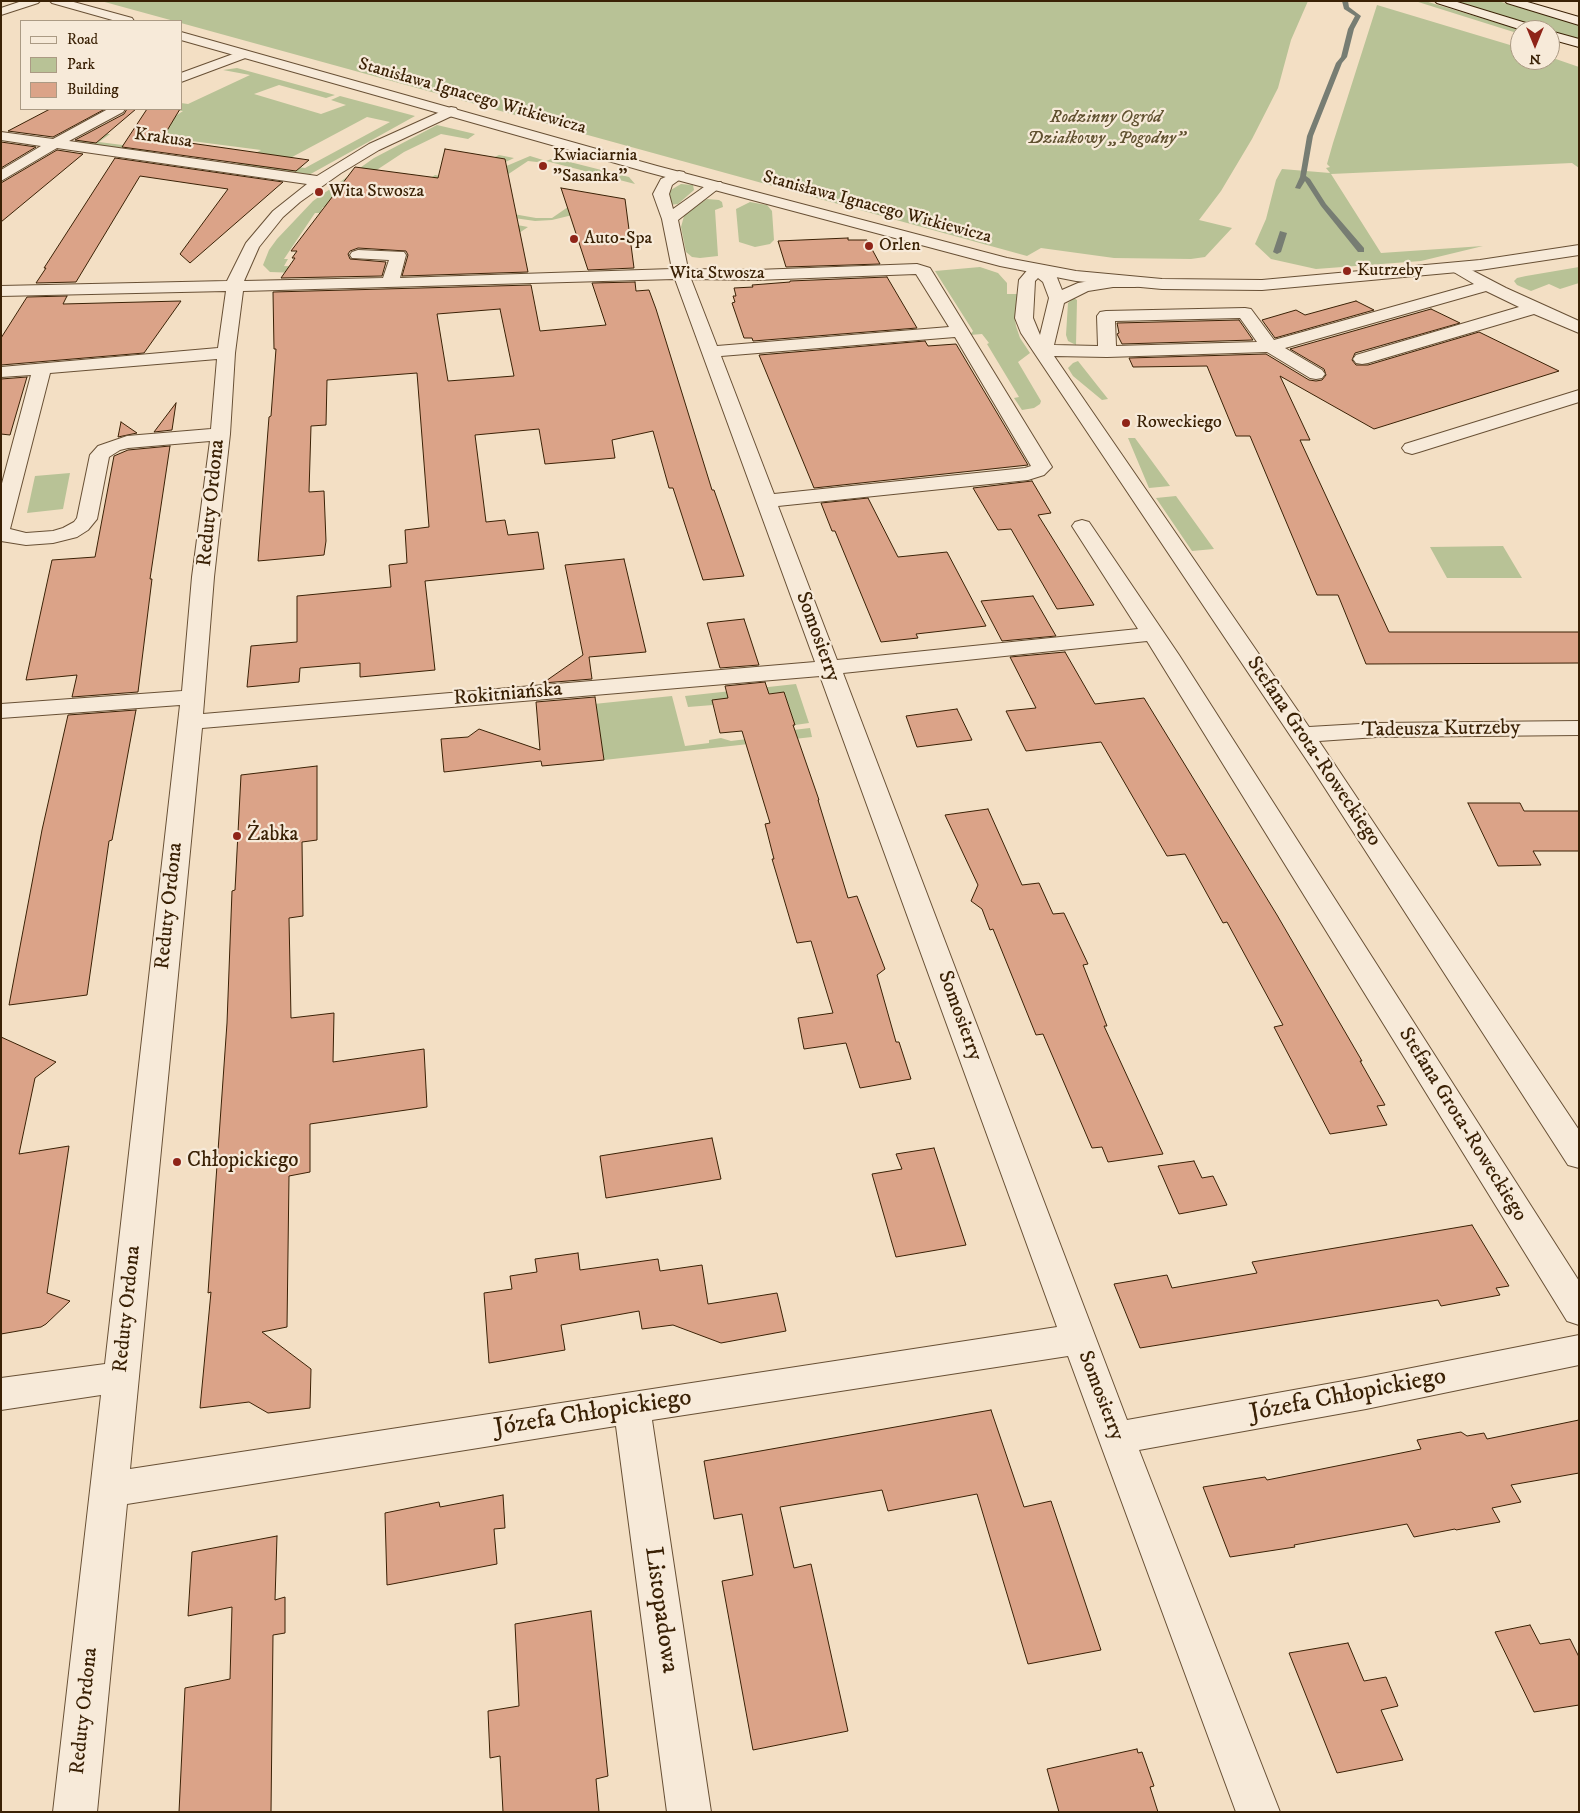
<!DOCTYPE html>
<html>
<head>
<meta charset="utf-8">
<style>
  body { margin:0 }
  #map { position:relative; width:1580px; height:1813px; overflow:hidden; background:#f3dfc4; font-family:"IM FELL DW Pica",serif }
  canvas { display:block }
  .frame { position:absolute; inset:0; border:2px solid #3a2105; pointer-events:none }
  .legend { position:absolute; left:20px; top:20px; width:162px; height:90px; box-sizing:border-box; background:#f7ead9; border:1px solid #ab9a84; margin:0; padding:6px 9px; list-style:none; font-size:15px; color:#3a2105 }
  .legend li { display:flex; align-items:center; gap:10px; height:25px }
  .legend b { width:25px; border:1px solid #ab9a84 }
  .north { position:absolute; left:1510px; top:20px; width:50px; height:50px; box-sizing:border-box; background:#f7ead9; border:1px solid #ab9a84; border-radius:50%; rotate:180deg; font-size:14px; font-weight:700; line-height:20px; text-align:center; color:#3a2105 }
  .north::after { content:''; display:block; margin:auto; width:18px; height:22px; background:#8f2418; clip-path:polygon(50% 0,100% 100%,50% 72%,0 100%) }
</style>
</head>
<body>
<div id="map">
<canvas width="1580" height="1813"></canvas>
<div class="frame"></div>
<ul class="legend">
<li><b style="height:6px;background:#f7ead9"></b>Road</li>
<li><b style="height:14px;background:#b8c296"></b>Park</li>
<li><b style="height:14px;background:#dba388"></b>Building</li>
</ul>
<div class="north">N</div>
</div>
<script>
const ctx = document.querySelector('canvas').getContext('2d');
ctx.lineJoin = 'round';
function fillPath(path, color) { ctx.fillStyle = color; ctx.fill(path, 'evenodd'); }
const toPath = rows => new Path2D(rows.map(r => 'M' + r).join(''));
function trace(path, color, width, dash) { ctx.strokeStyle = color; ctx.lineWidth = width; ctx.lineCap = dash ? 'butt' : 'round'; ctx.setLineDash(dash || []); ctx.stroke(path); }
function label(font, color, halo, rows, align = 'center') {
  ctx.font = font + ' "IM FELL DW Pica",serif'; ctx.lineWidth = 4.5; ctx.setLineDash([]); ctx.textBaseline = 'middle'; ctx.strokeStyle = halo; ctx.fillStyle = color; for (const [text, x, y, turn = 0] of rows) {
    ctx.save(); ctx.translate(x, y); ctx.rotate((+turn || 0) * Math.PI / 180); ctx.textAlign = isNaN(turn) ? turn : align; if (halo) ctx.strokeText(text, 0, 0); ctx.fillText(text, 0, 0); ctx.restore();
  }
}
fillPath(toPath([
  [101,1,1308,1,1291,40,1278,88,1252,139,1221,191,1199,220,1232,228,1205,257,1191,259,1114,258,1041,248,1027,256,181,23,181,21,174,21],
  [1415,1,1425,1,1521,30,1520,34],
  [1450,1,1498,1,1538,13,1579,25,1579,40],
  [1377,5,1520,48,1520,60,1550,60,1550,57,1579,67,1579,168,1572,163,1331,174,1381,253,1483,246,1421,261,1316,269,1271,259,1255,244,1266,219,1276,180,1282,169,1330,173,1326,168,1330,167,1327,164,1333,143],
  [237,68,335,95,326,98,279,85,254,94,321,114,346,105,331,100,340,96,415,116,307,176,235,165,261,150,176,139,151,152,80,143,79,141,92,133,110,134,99,142,130,146,183,111,158,109,181,109,181,103,188,104,250,75,223,70],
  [367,117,390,122,305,168,279,164],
  [437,125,475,134,468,139,441,134,404,152,360,181,426,181,435,175,451,178,499,155,514,158,489,170,485,219,528,227,519,233,323,207,320,213,315,213,284,259,288,259,284,266,325,268,355,275,270,272,263,265,269,250,277,239,313,201,374,158],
  [530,156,543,160,537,162,528,161,462,205,536,218,552,218,568,207,589,211,552,220,535,221,445,208,497,170],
  [554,158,629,177,635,184,546,161],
  [681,184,693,185,694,190,678,204,670,205,669,191],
  [707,199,719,200,722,202,723,207,715,210,718,256,700,258,692,257,686,252,681,227,684,216,687,212],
  [750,202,767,205,772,211,774,240,770,244,755,247,739,242,736,209],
  [980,267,998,273,1007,283,1007,294,1018,294,1015,319,1016,326,1020,338,1030,353,1018,362,1041,401,1040,404,1034,408,1022,410,1014,398,1019,397,987,344,989,343,982,334,970,335,973,331,935,271],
  [1579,267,1579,283,1560,289,1549,284,1531,291,1517,285,1514,281,1517,278,1526,276],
  [1074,298,1077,300,1076,345,1068,341,1066,335,1068,303],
  [1078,361,1108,399,1102,400,1073,376,1068,368,1073,363],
  [1128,438,1135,438,1170,486,1149,488],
  [70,473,63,509,27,513,35,476],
  [1176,496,1214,549,1192,551,1156,498],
  [1503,546,1522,578,1447,578,1430,547],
  [796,684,809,723,795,725,784,692,712,700,713,705,688,707,685,696],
  [672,696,685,746,709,743,709,740,721,738,731,741,763,737,785,731,810,728,812,737,604,760,584,705]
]), '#b8c296');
fillPath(toPath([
  [1342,1,1348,1,1349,7,1361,16,1354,29,1347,57,1342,63,1313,136,1306,176,1310,179,1326,204,1364,248,1364,252,1358,252,1321,206,1305,181,1300,189,1295,188,1300,177,1307,136,1336,63,1341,57,1348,29,1355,16,1344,9,1342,1],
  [1280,231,1287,233,1281,252,1277,254,1273,252,1280,231]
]), '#777d73');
const building = toPath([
  [50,109,105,109,53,137,8,131,50,109],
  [127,109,136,109,96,143,75,140,124,114,127,109],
  [147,109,180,109,162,139,309,160,296,171,122,147,147,109],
  [1,142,36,147,1,168,1,142],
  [445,149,505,159,528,272,402,276,408,255,406,251,358,248,350,251,348,254,350,259,386,262,382,276,281,278,295,258,292,258,297,251,291,251,355,167,438,178,445,149],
  [57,150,83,154,1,222,1,183,57,150],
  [115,158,283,182,190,263,180,254,228,189,140,176,76,282,36,283,46,268,44,268,115,158],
  [561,188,625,199,634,268,588,270,561,188],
  [848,238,848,240,867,240,880,264,786,267,778,241,848,238],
  [887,277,917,328,753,341,752,338,744,338,732,303,735,302,733,296,736,296,734,288,753,287,752,285,790,282,790,281,887,277],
  [635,282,636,291,649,290,656,309,712,490,714,490,744,576,703,580,673,488,669,488,653,431,612,440,615,458,545,464,539,429,475,435,486,522,505,520,508,535,538,532,544,569,425,581,435,670,360,677,360,663,300,668,299,682,247,687,251,646,297,642,297,596,391,587,389,565,407,563,405,530,429,527,417,373,327,380,326,425,311,426,309,492,324,491,326,541,324,555,258,561,269,417,271,416,276,349,274,349,273,292,531,285,540,331,606,325,592,283,635,282],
  [500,309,514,376,448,381,437,314,500,309],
  [67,296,63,304,181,301,144,353,1,365,1,338,27,297,67,296],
  [1356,301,1374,310,1275,338,1262,320,1296,310,1305,315,1356,301],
  [1431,309,1460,323,1355,353,1352,360,1356,365,1368,365,1479,332,1559,371,1374,429,1280,376,1310,440,1300,440,1389,632,1579,632,1579,663,1366,664,1338,595,1317,595,1250,436,1236,436,1207,366,1133,367,1129,358,1266,354,1309,380,1316,381,1322,380,1326,375,1324,369,1290,349,1431,309],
  [1239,320,1253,340,1122,344,1117,334,1119,333,1117,323,1239,320],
  [925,341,928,346,956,344,1028,465,814,488,759,355,925,341],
  [27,377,10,435,1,434,1,379,27,377],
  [176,403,172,430,154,432,176,403],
  [121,422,137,433,118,437,121,422],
  [170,446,150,579,152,579,138,692,72,697,77,675,26,680,52,560,95,557,114,456,128,450,170,446],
  [1032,481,1051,513,1038,515,1094,605,1057,609,1011,529,998,530,973,488,1032,481],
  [868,498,898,557,947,552,986,626,916,634,918,638,881,642,835,531,832,531,821,503,868,498],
  [624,559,646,652,589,657,592,679,543,683,583,655,565,565,624,559],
  [1033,596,1056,636,1002,641,981,601,1033,596],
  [744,619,759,665,720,668,707,623,744,619],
  [1065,652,1095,704,1144,698,1277,915,1362,1061,1360,1061,1385,1105,1377,1106,1387,1125,1330,1134,1274,1027,1283,1025,1227,922,1223,923,1185,854,1167,856,1101,742,1026,751,1006,711,1036,708,1010,657,1065,652],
  [765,682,769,694,784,692,795,725,793,725,819,800,818,800,848,898,857,896,885,969,877,975,896,1042,899,1042,911,1079,860,1088,846,1043,804,1049,798,1018,833,1013,811,941,797,943,772,859,774,859,765,824,770,823,742,731,720,733,712,700,728,698,725,686,765,682],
  [595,697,604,760,542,766,541,761,444,772,441,739,468,737,479,729,540,750,536,702,595,697],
  [957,709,972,740,917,747,906,716,957,709],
  [136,710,112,840,109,841,87,995,9,1005,42,830,68,715,136,710],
  [317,766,317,840,302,842,303,916,289,918,291,1018,334,1013,333,1062,424,1049,427,1107,310,1124,310,1172,289,1176,287,1327,262,1332,311,1369,310,1408,268,1413,249,1402,200,1408,211,1292,208,1293,227,1023,232,891,235,890,241,775,317,766],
  [1468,803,1520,803,1524,811,1579,811,1579,851,1533,851,1541,865,1498,866,1468,803],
  [988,809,1022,885,1039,883,1053,914,1064,913,1088,964,1083,965,1107,1026,1104,1026,1163,1154,1108,1162,1102,1147,1092,1148,1043,1034,1036,1035,993,929,990,930,982,909,971,901,978,885,945,815,988,809],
  [1,1037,56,1062,35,1078,19,1154,69,1146,47,1293,70,1301,46,1324,41,1327,1,1334,1,1037],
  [712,1138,721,1179,606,1198,600,1156,712,1138],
  [934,1148,966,1245,896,1257,872,1174,902,1169,896,1154,934,1148],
  [1194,1161,1202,1178,1213,1176,1227,1205,1179,1214,1158,1166,1194,1161],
  [1472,1225,1509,1286,1496,1288,1500,1295,1441,1306,1438,1300,1140,1348,1114,1284,1167,1275,1172,1288,1257,1273,1252,1262,1472,1225],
  [578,1253,580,1270,658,1259,660,1271,702,1265,708,1304,777,1293,786,1331,721,1343,673,1325,642,1329,639,1311,561,1325,565,1350,489,1363,484,1293,512,1289,510,1276,537,1272,535,1259,578,1253],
  [991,1410,1024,1507,1051,1501,1101,1650,1028,1664,977,1494,888,1511,882,1490,780,1507,794,1568,811,1564,848,1731,753,1750,722,1581,753,1575,742,1514,714,1519,704,1461,991,1410],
  [1579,1420,1579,1473,1511,1485,1521,1502,1492,1508,1500,1522,1456,1530,1455,1529,1414,1537,1407,1524,1294,1545,1295,1547,1230,1557,1203,1487,1265,1477,1267,1480,1421,1449,1417,1440,1461,1432,1467,1436,1484,1433,1487,1439,1579,1420],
  [503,1495,505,1528,494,1529,497,1564,387,1585,385,1513,439,1502,440,1507,503,1495],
  [277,1536,275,1600,285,1597,285,1633,273,1635,271,1812,179,1812,185,1688,230,1679,232,1607,188,1616,192,1552,277,1536],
  [591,1611,608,1776,596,1779,599,1812,503,1812,500,1756,490,1758,488,1711,519,1706,515,1624,591,1611],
  [1530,1625,1540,1644,1570,1639,1579,1657,1579,1705,1534,1712,1495,1632,1530,1625],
  [1348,1643,1364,1681,1386,1677,1398,1706,1381,1710,1403,1760,1337,1773,1289,1653,1348,1643],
  [1137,1749,1138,1753,1142,1752,1154,1786,1150,1787,1158,1812,1059,1812,1047,1769,1137,1749]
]);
fillPath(building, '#dba388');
trace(building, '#3a2105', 1);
const minor = toPath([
  [22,1,40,1,38,3,1,15,1,8,22,1],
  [244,50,250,54,248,57,181,82,181,73,244,50],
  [451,107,456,108,458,111,456,114,379,150,341,173,300,202,283,217,259,247,244,281,383,278,389,260,352,258,350,255,352,252,358,250,404,252,406,255,400,278,672,269,662,219,653,194,661,179,679,171,684,172,686,175,672,185,669,194,673,209,711,182,721,182,723,185,678,220,688,269,756,270,917,264,930,268,1052,467,1044,475,1028,480,778,506,837,660,1138,629,1072,526,1075,522,1082,520,1089,522,1179,655,1579,1281,1579,1325,1567,1321,1147,641,843,673,1127,1420,1366,1377,1579,1335,1579,1365,1366,1409,1139,1450,1280,1812,1236,1812,1068,1356,652,1420,711,1812,667,1812,616,1426,127,1504,97,1812,53,1812,101,1395,1,1410,1,1378,105,1364,180,705,1,718,1,704,182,691,192,577,210,441,128,448,120,450,109,457,97,519,88,530,77,537,53,543,26,545,1,541,1,487,31,375,1,377,1,367,218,348,226,291,1,296,1,286,227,281,246,243,273,211,307,184,57,148,1,181,1,170,41,146,1,140,1,132,53,139,108,109,125,109,123,112,69,141,317,176,369,144,451,107],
  [916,274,949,327,717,346,691,279,756,280,916,274],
  [675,279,815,662,203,714,214,577,230,434,235,353,243,291,675,279],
  [955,337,1031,466,1025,468,774,494,721,356,955,337],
  [217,359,211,429,127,436,98,446,90,455,77,518,74,522,63,528,53,531,26,533,10,529,50,373,217,359],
  [820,676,1057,1327,130,1469,202,728,820,676],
  [1458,263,1506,288,1579,321,1579,333,1534,314,1368,363,1362,364,1356,363,1353,359,1356,355,1519,307,1486,291,1285,348,1322,370,1325,374,1322,378,1316,379,1310,378,1267,352,1107,357,1054,356,1309,727,1377,723,1579,721,1579,735,1377,737,1319,741,1579,1130,1579,1168,1568,1165,1312,768,1021,333,1015,318,1019,280,1030,267,1036,265,1056,275,1062,290,1078,283,1113,277,1135,277,1141,278,1143,282,1141,286,1135,287,1113,287,1088,291,1064,303,1054,345,1098,346,1097,316,1100,312,1106,311,1245,308,1251,309,1274,340,1474,284,1452,271,1450,268,1452,265,1458,263],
  [1038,278,1043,282,1049,298,1040,335,1033,318,1035,281,1038,278],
  [1240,318,1257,342,1116,346,1115,321,1240,318],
  [1579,390,1579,402,1419,452,1412,454,1405,452,1402,448,1405,444,1579,390]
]);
const tertiary = toPath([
  [50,1,70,1,132,18,134,21,116,21,52,3,50,1],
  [181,32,657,166,1007,258,1076,271,1162,279,1262,280,1480,260,1579,245,1579,255,1480,270,1262,290,1162,289,1076,281,1000,266,647,172,181,40,181,32]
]);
const secondary = toPath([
  [1435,1,1454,1,1539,27,1541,30,1522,30,1437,3,1435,1],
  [1505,1,1524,1,1579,17,1579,25,1507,3,1505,1],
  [1550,31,1579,39,1579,47,1550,39,1550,31]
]);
trace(minor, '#685035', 2);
trace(tertiary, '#685035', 2);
trace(secondary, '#3a2105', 2);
fillPath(minor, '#f7ead9');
fillPath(tertiary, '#f7ead9');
fillPath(secondary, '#f7ead9');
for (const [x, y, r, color] of [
  [543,166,5,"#8f2418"],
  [319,192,5,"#8f2418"],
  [574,239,5,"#8f2418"],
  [869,246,5,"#8f2418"],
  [1347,271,5,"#8f2418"],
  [1126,423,5,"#8f2418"],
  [237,836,5,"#8f2418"],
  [177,1162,5,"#8f2418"]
]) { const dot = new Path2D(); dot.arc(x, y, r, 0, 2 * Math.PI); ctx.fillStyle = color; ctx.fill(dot); trace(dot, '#f7ead9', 2); }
label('18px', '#3a2105', '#f7ead9', [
  ["Stanisława Ignacego Witkiewicza",472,97,16],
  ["Krakusa",163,139,8],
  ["Stanisława Ignacego Witkiewicza",877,208,15],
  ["Wita Stwosza",717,274]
]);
label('italic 18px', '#605130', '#f7ead9', [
  ["Rodzinny Ogród",1106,118],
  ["Działkowy „Pogodny”",1106,139]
]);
label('18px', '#3a2105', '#f7ead9', [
  ["Kwiaciarnia",553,156],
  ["\"Sasanka\"",553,177],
  ["Wita Stwosza",329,192],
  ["Auto-Spa",584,239],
  ["Orlen",879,246],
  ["Kutrzeby",1357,271],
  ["Roweckiego",1136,423]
], 'left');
label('21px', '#3a2105', '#f7ead9', [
  ["Reduty Ordona",212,503,-84],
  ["Somosierry",817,637,70],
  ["Rokitniańska",508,695,-5],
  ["Tadeusza Kutrzeby",1441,730,-1],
  ["Stefana Grota-Roweckiego",1313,752,56],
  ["Reduty Ordona",170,906,-84],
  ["Somosierry",959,1016,70],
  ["Stefana Grota-Roweckiego",1462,1125,58],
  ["Reduty Ordona",128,1309,-84],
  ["Somosierry",1100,1396,69],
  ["Reduty Ordona",85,1711,-84]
]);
label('21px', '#3a2105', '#f7ead9', [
  ["Żabka",247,836],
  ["Chłopickiego",187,1162]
], 'left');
label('25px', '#3a2105', '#f7ead9', [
  ["Józefa Chłopickiego",1348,1396,-11],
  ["Józefa Chłopickiego",593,1414,-9],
  ["Listopadowa",660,1610,82]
]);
</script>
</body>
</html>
